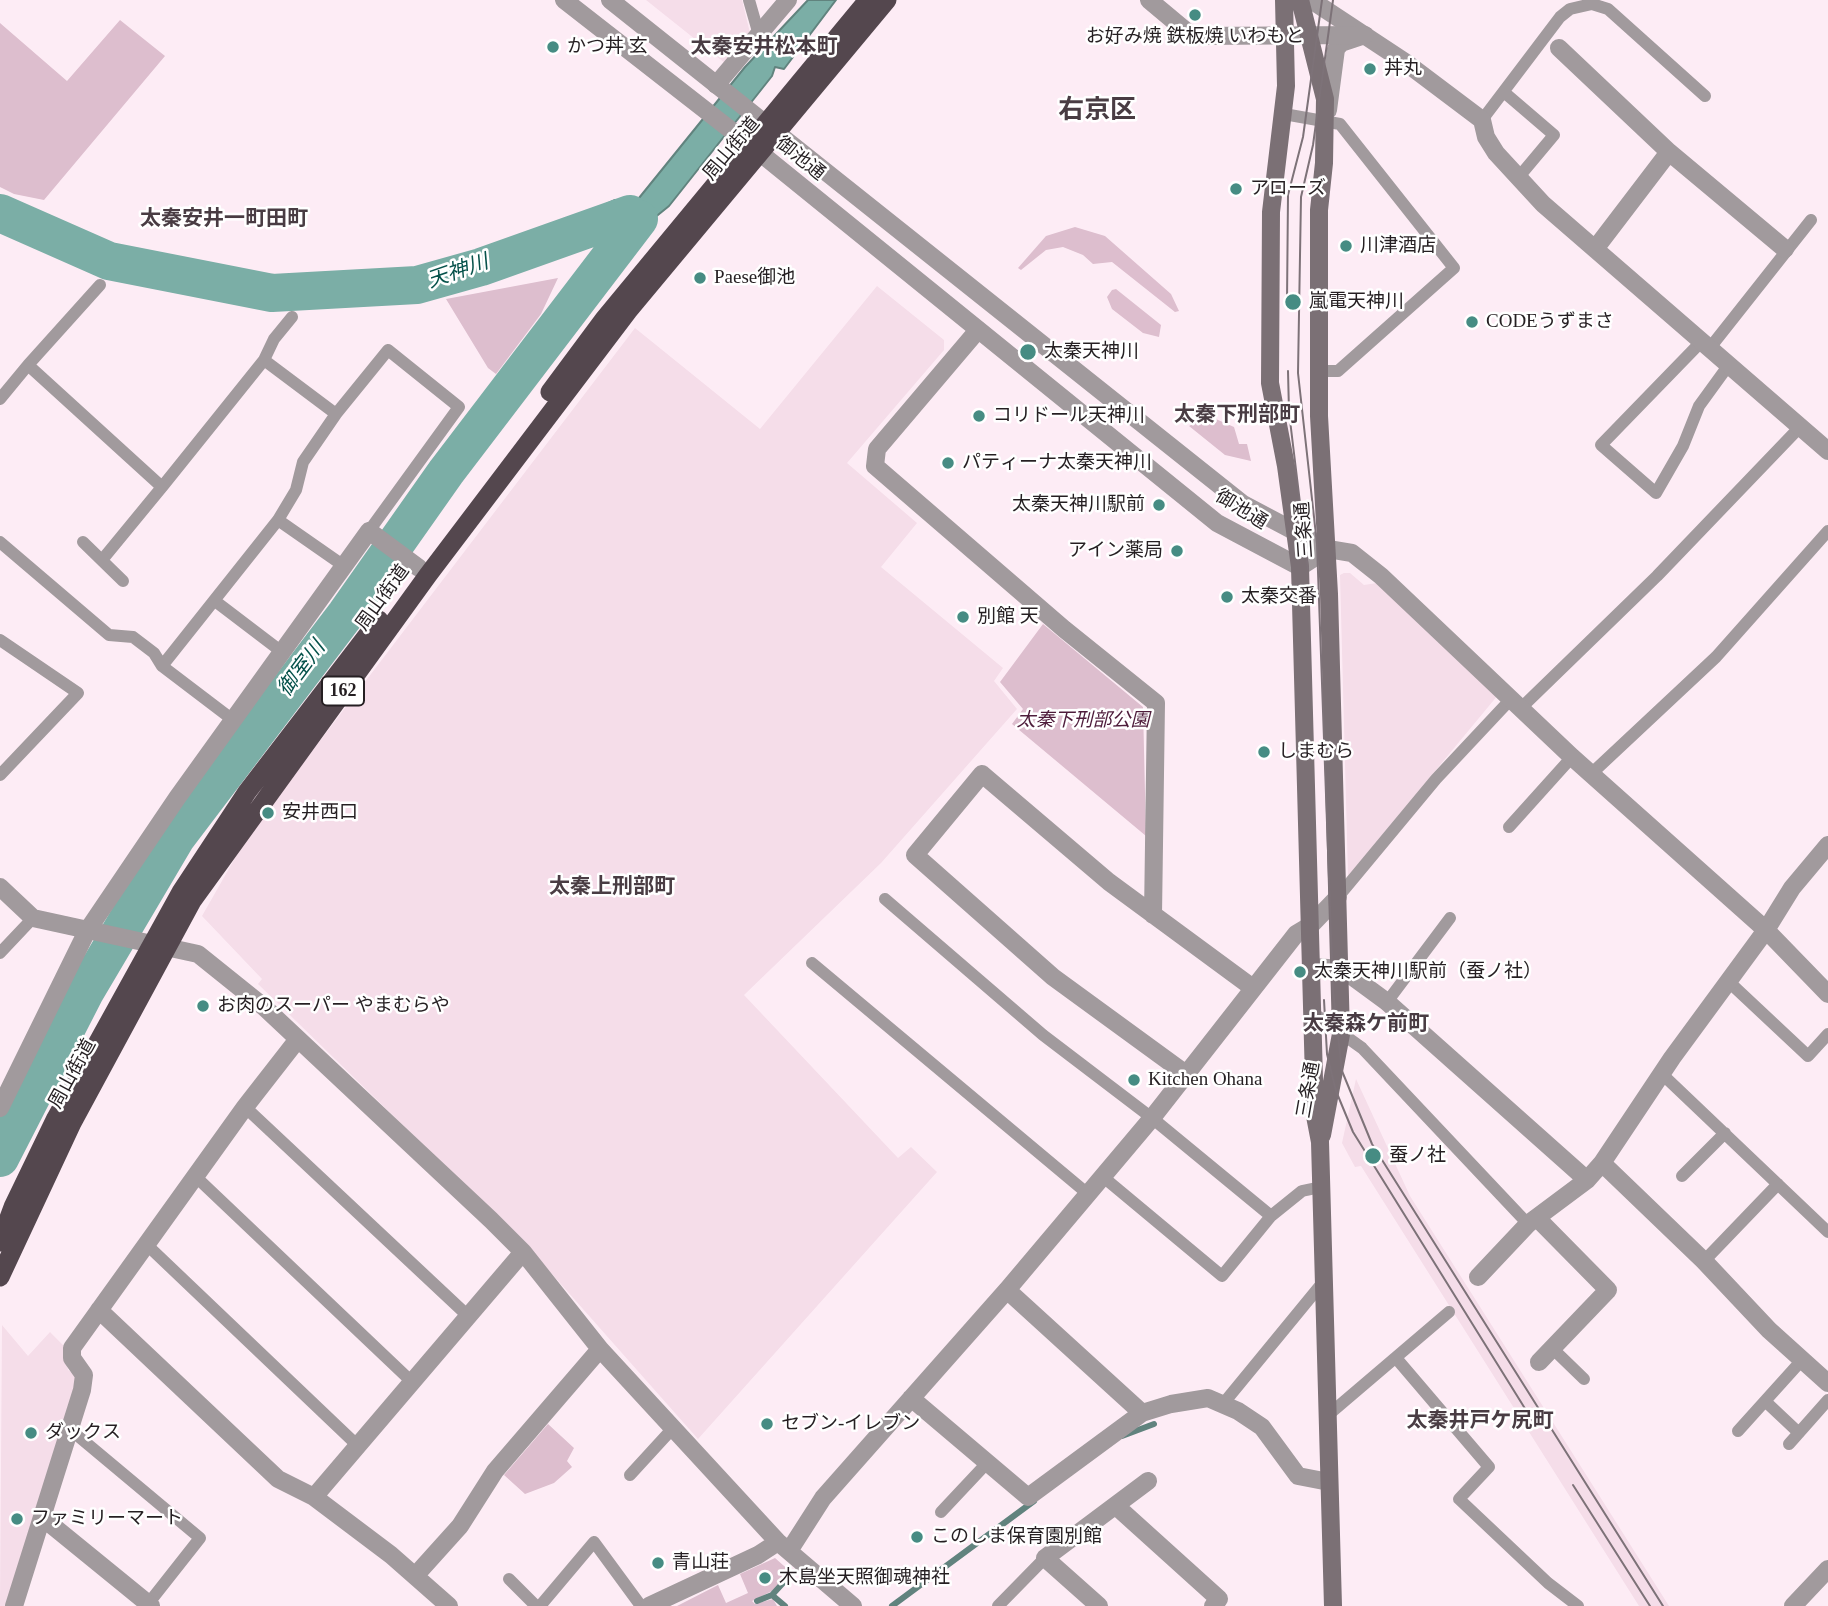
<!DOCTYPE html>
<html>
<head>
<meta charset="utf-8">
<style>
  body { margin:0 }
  canvas { display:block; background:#fdecf5 }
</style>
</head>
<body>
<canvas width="1828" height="1606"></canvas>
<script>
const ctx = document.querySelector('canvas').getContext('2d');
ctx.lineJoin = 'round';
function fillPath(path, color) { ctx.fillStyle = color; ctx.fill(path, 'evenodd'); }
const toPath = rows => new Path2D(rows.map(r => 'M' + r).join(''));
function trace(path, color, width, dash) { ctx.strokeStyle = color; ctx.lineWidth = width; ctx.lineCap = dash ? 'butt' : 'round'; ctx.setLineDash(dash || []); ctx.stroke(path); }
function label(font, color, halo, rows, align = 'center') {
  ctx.font = font + ' "Times New Roman","Noto Sans JP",serif'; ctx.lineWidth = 5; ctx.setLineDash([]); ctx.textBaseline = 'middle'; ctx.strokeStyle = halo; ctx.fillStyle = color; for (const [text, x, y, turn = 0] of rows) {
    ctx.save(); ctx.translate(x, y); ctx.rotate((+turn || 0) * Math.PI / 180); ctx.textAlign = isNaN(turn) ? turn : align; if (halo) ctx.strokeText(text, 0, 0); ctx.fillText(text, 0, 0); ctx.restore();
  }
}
fillPath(toPath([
  [646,0,742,0,750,33,725,63],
  [877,286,944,340,944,350,847,463,917,523,881,567,1003,668,994,681,1017,709,881,863,744,995,898,1158,911,1147,937,1172,698,1439,529,1248,258,984,262,979,202,916,235,858,284,788,635,328,760,429],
  [1344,573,1350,573,1364,585,1377,583,1498,695,1348,876,1340,575],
  [1356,1079,1410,1196,1669,1606,1639,1606,1361,1166,1355,1167,1342,1143],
  [2,1325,28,1356,50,1332,63,1345,68,1370,74,1374,77,1386,6,1606,0,1606]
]), '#f5dde9');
fillPath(toPath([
  [120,20,165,56,44,200,14,194,0,187,0,23,67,81],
  [1075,227,1105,236,1171,294,1179,311,1175,312,1112,262,1093,264,1083,255,1063,247,1046,250,1021,270,1018,268,1046,236],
  [558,278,541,314,496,374,488,368,446,299],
  [1116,289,1161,325,1159,337,1143,333,1112,309,1107,297,1112,290],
  [1209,416,1234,427,1239,444,1247,444,1251,461,1225,455,1189,426],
  [1043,624,1143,707,1146,836,1012,724,1023,709,1000,682],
  [548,1424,574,1448,567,1461,572,1467,554,1483,525,1494,504,1475],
  [775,1558,792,1573,772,1591,752,1601,755,1604,773,1599,777,1606,677,1606,718,1585,726,1603,748,1593,740,1574]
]), '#ddbece');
const water = toPath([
  [808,0,836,0,784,69,775,67,772,76,669,206,648,223,650,228,623,263,620,260,615,264,601,254,595,242,588,243,578,224,589,219,587,213,615,200,619,208,639,198,745,67,808,0]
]);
fillPath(water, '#7baea6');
trace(water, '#61837e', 2);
trace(toPath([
  [1122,1436,1154,1424],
  [772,1595,783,1583],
  [757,1601,772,1595,785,1606],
  [892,1606,1034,1501]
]), '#61837e', 6);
trace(toPath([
  [0,213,109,261,272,293,417,285,481,267,630,214],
  [0,1158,85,992,176,838,346,614,446,472,639,219]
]), '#7baea6', 38);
trace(toPath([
  [749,0,759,35],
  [1505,93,1554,135,1518,178],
  [1284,114,1340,124,1454,268,1338,371,1318,371],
  [1482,120,1560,17,1570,9,1592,4,1608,9,1705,96],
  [1701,342,1601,445,1656,493,1683,446,1699,406,1728,366],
  [1709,349,1811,220],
  [264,360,274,339,292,317],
  [28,365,100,285],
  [0,399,28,365,162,487,264,360,336,414,388,350,459,407,369,531],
  [278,520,344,566],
  [0,542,109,635,133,637,154,653,162,666,278,520,296,490,303,462,336,414],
  [83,542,123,581],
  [102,560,162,487],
  [215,601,282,652],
  [0,640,78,693,0,775],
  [162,666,233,720],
  [1521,708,1657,576,1799,428],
  [1591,774,1716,657,1828,531],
  [1509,827,1572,757],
  [1338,897,1436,779,1511,699],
  [885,899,1043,1035,1152,1118,1271,1216],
  [0,953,33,918],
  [812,963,1088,1194],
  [1728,981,1808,1056,1828,1034],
  [1387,1002,1450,918],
  [1313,1013,1362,1048,1528,1224],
  [1662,1074,1828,1232],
  [245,1107,468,1316],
  [195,1176,412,1382],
  [1102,1176,1222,1276,1271,1216,1302,1191,1321,1187],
  [1682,1176,1725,1133],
  [146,1244,358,1446],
  [1704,1261,1778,1184],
  [1552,1348,1584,1379],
  [1396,1358,1489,1467,1459,1499,1548,1583,1578,1606],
  [1765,1401,1799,1433],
  [1223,1404,1324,1281],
  [1327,1416,1449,1312],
  [72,1431,200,1538,148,1604],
  [1738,1431,1802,1360],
  [1789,1444,1828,1400],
  [630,1475,674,1427],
  [941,1512,987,1463],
  [509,1579,536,1606],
  [540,1606,594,1542,641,1606],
  [998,1606,1045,1558]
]), '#a19a9d', 12);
trace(toPath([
  [1311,0,1405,62,1482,120,1486,137,1496,153,1543,204,1828,451],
  [1559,48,1669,152,1785,249],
  [716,85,788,0],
  [1328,110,1336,49,1341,43,1362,36],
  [1595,249,1669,152],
  [978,330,877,449,875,466,1064,629,1156,703,1153,915],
  [1328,549,1352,553,1381,576,1572,757,1766,930,1828,994],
  [0,887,33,918,198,954,264,1007,491,1220,523,1252,600,1349,778,1542,853,1606],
  [1313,967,1342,969,1387,1002,1587,1180],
  [1186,1074,1053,977,915,855,982,774,1109,882,1253,988],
  [0,1108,87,931,177,798,369,531,419,568],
  [1602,1163,1704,1261,1769,1330,1828,1383],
  [1537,1218,1608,1290,1539,1362],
  [1478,1277,1528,1224,1587,1180,1602,1163,1672,1058,1766,930,1792,888,1828,845],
  [1007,1290,1142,1413],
  [99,1310,278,1479,314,1497,391,1555,449,1606],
  [911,1398,1028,1497,1142,1413,1171,1404,1208,1398,1238,1411,1262,1427,1298,1476,1329,1482],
  [314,1497,523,1252],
  [1116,1506,1219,1599,1213,1606],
  [43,1518,151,1606],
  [789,1551,823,1498,1007,1290,1152,1118,1296,934,1311,925,1338,897],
  [415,1576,460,1526,495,1471,600,1349],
  [14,1606,82,1390,84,1375,72,1358,72,1348,245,1107,298,1039],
  [649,1606,758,1555,778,1542],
  [1099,1606,1045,1558,1148,1481],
  [1793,1606,1828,1569]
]), '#a19a9d', 18);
trace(toPath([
  [564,0,759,152,1217,523,1300,567,1328,549,1243,504,610,0],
  [1149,0,1192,36,1365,35]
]), '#a19a9d', 18);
trace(toPath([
  [1284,0,1286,86,1271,212,1270,383,1286,466,1300,567,1315,1116,1320,1142,1333,1606],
  [1300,0,1325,99,1324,163,1319,210,1319,416,1329,594,1341,1034,1322,1135]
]), '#7b7075', 18);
trace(toPath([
  [550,392,605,318,868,0],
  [0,1242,13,1207,56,1118,181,892,247,792,379,620],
  [0,1277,72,1123,192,901,428,575,628,311,887,0]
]), '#54474e', 19);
trace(toPath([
  [1333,0,1313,145,1301,197,1298,373,1317,544,1333,990,1342,1071,1372,1144,1663,1606],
  [1287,301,1288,195,1303,137,1322,0],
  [1288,371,1289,412,1308,569],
  [1324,1000,1327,1054,1336,1091,1353,1132,1534,1423],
  [1573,1485,1650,1606]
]), '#7d7278', 2);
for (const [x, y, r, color] of [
  [1195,15,7,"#468c83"],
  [553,47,7,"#468c83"],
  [1370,69,7,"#468c83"],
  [1236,189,7,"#468c83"],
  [1346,246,7,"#468c83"],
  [700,278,7,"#468c83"],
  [1293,302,9,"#468c83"],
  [1472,322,7,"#468c83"],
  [1028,352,9,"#468c83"],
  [979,416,7,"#468c83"],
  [948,463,7,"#468c83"],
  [1159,505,7,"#468c83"],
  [1177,551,7,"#468c83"],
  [1227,597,7,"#468c83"],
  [963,617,7,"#468c83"],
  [1264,752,7,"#468c83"],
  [268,813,7,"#468c83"],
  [1300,972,7,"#468c83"],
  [203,1006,7,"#468c83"],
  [1134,1080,7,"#468c83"],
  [1373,1156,9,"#468c83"],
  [767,1424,7,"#468c83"],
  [31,1433,7,"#468c83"],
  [17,1519,7,"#468c83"],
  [917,1537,7,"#468c83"],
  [658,1563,7,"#468c83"],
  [765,1578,7,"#468c83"]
]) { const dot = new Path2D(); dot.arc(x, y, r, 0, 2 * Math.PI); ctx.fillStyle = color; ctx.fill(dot); trace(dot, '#fff', 2.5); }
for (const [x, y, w] of [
  [343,691,42]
]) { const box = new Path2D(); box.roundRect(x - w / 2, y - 14.5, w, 29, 5); ctx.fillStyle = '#fff'; ctx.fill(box); trace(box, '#251f22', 2); }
label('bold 18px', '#251f22', null, [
  ["162",343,691]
]);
label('19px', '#251f22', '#fff', [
  ["お好み焼 鉄板焼 いわもと",1195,37,"center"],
  ["かつ丼 玄",567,47],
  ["丼丸",1384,69],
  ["アローズ",1250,189],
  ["川津酒店",1360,246],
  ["Paese御池",714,278],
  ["嵐電天神川",1309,302],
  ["CODEうずまさ",1486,322],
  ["太秦天神川",1044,352],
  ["コリドール天神川",993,416],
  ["パティーナ太秦天神川",962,463],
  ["太秦天神川駅前",1145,505,"right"],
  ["アイン薬局",1163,551,"right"],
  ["太秦交番",1241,597],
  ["別館 天",977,617],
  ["しまむら",1278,752],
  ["安井西口",282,813],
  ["太秦天神川駅前（蚕ノ社）",1314,972],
  ["お肉のスーパー やまむらや",217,1006],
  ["Kitchen Ohana",1148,1080],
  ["蚕ノ社",1389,1156],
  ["セブン-イレブン",781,1424],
  ["ダックス",45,1433],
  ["ファミリーマート",31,1519],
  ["このしま保育園別館",931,1537],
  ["青山荘",672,1563],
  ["木島坐天照御魂神社",779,1578]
], 'left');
label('19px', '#251f22', '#fff', [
  ["周山街道",732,149,-50],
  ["御池通",800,159,39],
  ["御池通",1241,510,32],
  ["三条通",1305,530,-94],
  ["周山街道",383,598,-54],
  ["周山街道",73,1074,-61],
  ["三条通",1309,1090,-80]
]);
label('italic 19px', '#4e1c3b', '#fff', [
  ["太秦下刑部公園",1083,721]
]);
label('bold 21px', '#493c43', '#fff', [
  ["太秦安井松本町",764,48],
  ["太秦安井一町田町",224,220],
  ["太秦下刑部町",1237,416],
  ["太秦上刑部町",612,888],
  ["太秦森ケ前町",1366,1025],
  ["太秦井戸ケ尻町",1480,1422]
]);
label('italic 21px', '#06524b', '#fff', [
  ["天神川",458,272,-19],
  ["御室川",302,669,-53]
]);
label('bold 26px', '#493c43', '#fff', [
  ["右京区",1097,111]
]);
</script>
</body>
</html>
